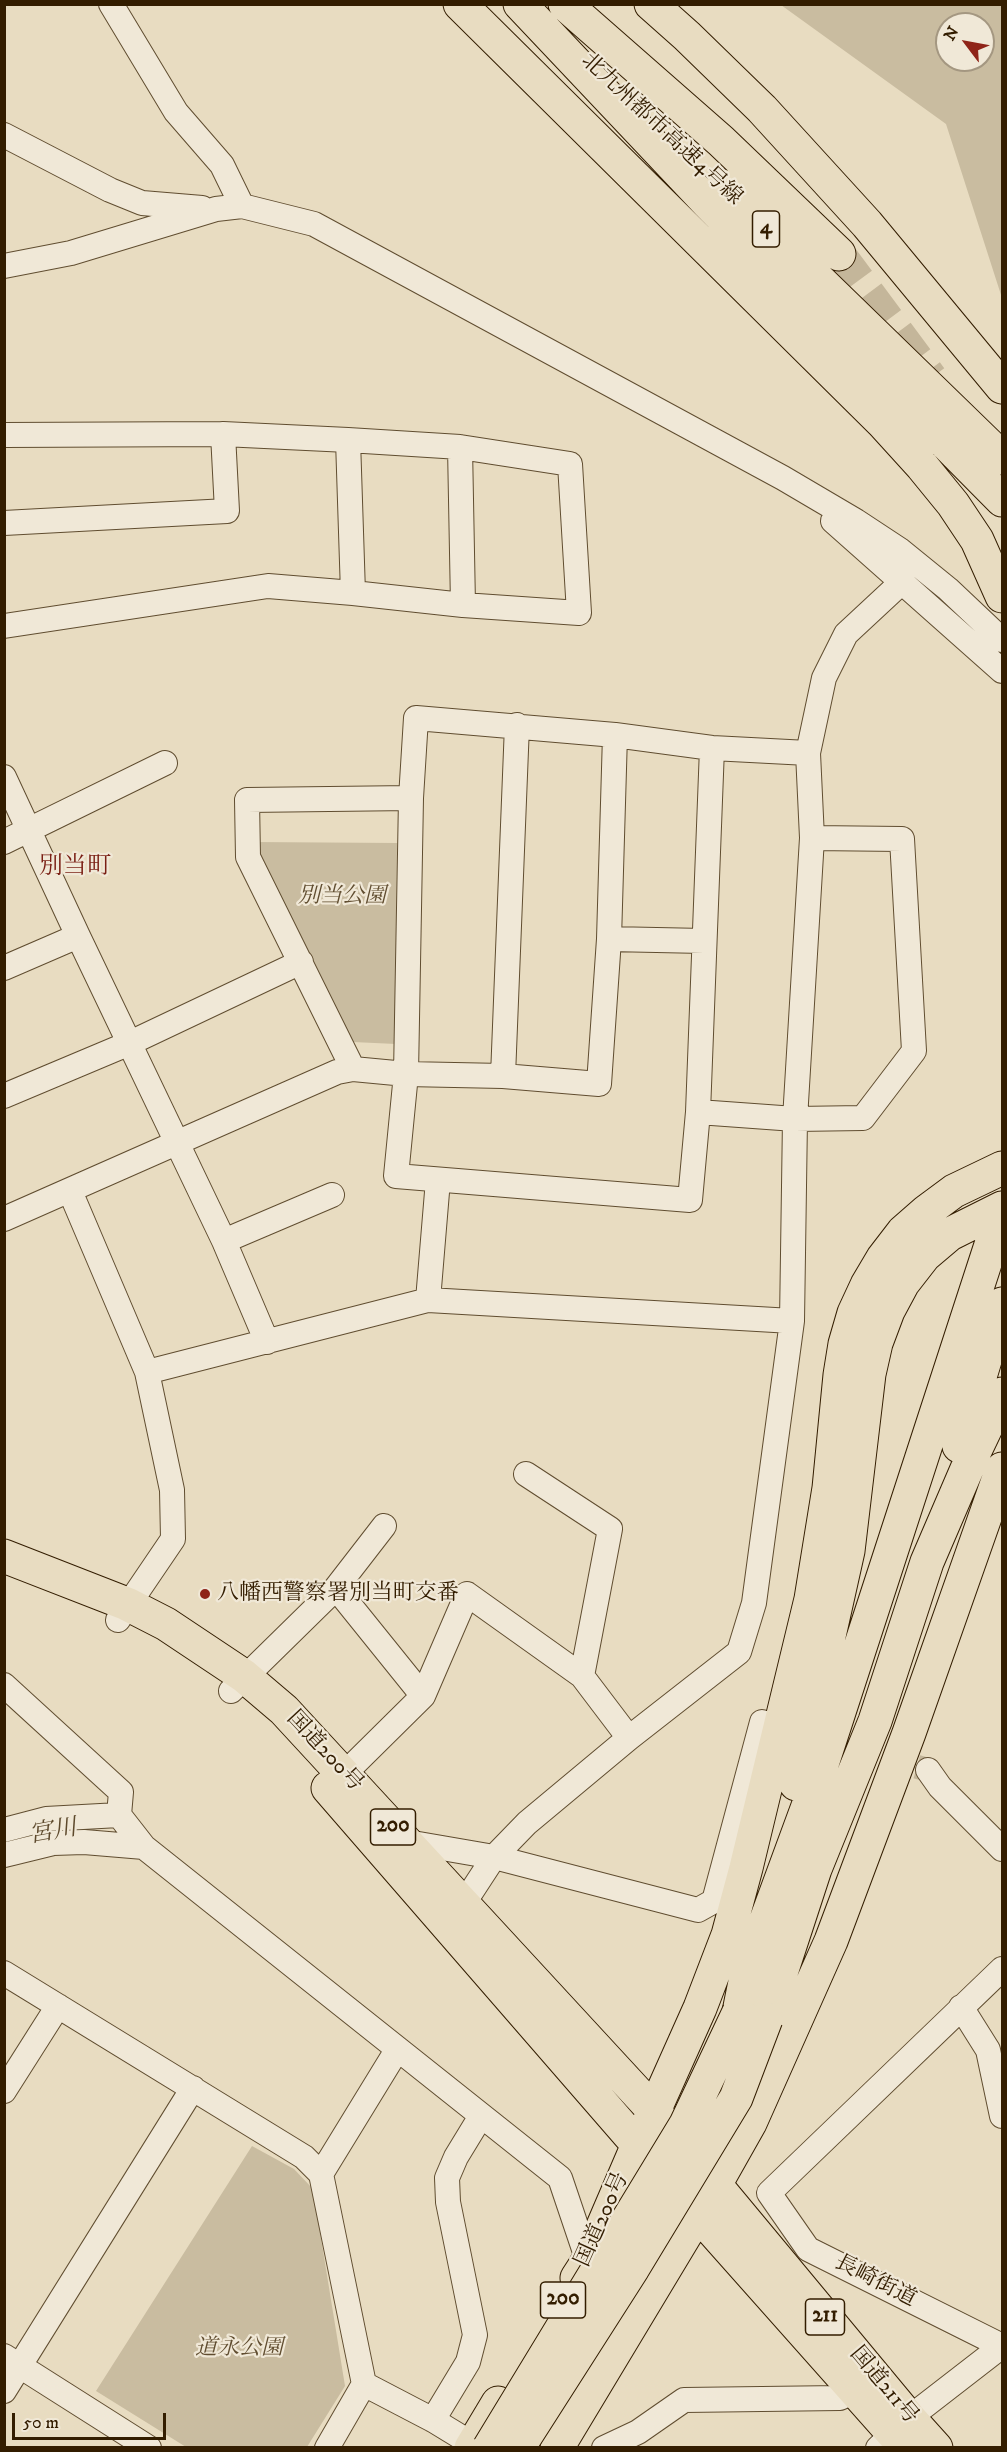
<!DOCTYPE html>
<html>
<head>
<meta charset="utf-8">
<style>
  body { margin:0 }
  #map { position:relative; width:1007px; height:2452px; overflow:hidden; background:#e8dcc1; font-family:"IM FELL DW Pica",serif }
  canvas { display:block }
  .frame { position:absolute; inset:0; border:6px solid #331d00; pointer-events:none }
  .north { position:absolute; left:935px; top:12px; width:60px; height:60px; box-sizing:border-box; background:#f0e8d7; border:2px solid #a49781; border-radius:50%; rotate:302deg; font-size:16px; font-weight:700; line-height:24px; text-align:center; color:#331d00 }
  .north::after { content:''; display:block; margin:auto; width:21px; height:27px; background:#8f2418; clip-path:polygon(50% 0,100% 100%,50% 72%,0 100%) }
  .scale { position:absolute; left:12px; top:2413px; width:154px; height:27px; box-sizing:border-box; border:3px solid #331d00; border-top:0; padding-left:8px; font-size:18px; line-height:21px; white-space:nowrap; color:#331d00; -webkit-text-stroke:4px #f0e8d7; paint-order:stroke }
</style>
</head>
<body>
<div id="map">
<canvas width="1007" height="2452"></canvas>
<div class="frame"></div>
<div class="north">N</div>
<div class="scale">50 m</div>
</div>
<script>
const ctx = document.querySelector('canvas').getContext('2d');
ctx.lineJoin = 'round';
function fillPath(path, color) { ctx.fillStyle = color; ctx.fill(path, 'evenodd'); }
const toPath = rows => new Path2D(rows.map(r => 'M' + r).join(''));
function trace(path, color, width, dash) { ctx.strokeStyle = color; ctx.lineWidth = width; ctx.lineCap = dash ? 'butt' : 'round'; ctx.setLineDash(dash || []); ctx.stroke(path); }
function label(font, color, halo, rows, align = 'center') {
  ctx.font = font + ' "IM FELL DW Pica","Noto Serif JP",serif'; ctx.lineWidth = 4.5; ctx.setLineDash([]); ctx.textBaseline = 'middle'; ctx.strokeStyle = halo; ctx.fillStyle = color; for (const [text, x, y, turn = 0] of rows) {
    ctx.save(); ctx.translate(x, y); ctx.rotate((+turn || 0) * Math.PI / 180); ctx.textAlign = isNaN(turn) ? turn : align; if (halo) ctx.strokeText(text, 0, 0); ctx.fillText(text, 0, 0); ctx.restore();
  }
}
fillPath(toPath([
  [781,5,1002,5,1002,298,946,124],
  [947,24,983,24,983,60,947,60],
  [252,842,397,843,396,1044,353,1042],
  [252,2146,294,2169,313,2189,345,2386,307,2447,186,2447,96,2391]
]), '#c9bca0');
trace(toPath([
  [813,1737,928,1770]
]), '#c4b69a', 24, [24, 12]);
trace(toPath([
  [839,254,931,378]
]), '#c4b69a', 33, [33, 16]);
const minor = toPath([
  [111,4,176,112,222,165,242,206],
  [4,135,110,190,142,203,202,208],
  [4,266,71,253,216,209,242,206,314,224,783,478,856,521,900,550,948,589,1002,640],
  [4,435,223,434,348,440,460,447,570,464,579,613,463,605,353,593,268,586,4,626],
  [348,440,353,593],
  [460,447,463,605],
  [833,521,1002,671],
  [4,523,227,511,223,434],
  [712,748,698,1112,690,1200,396,1176,406,1074,411,798,416,718,615,735,712,748,808,753],
  [4,777,78,936,224,1241,267,1342],
  [411,798,247,800,248,857,353,1069,406,1074,503,1076,599,1084,609,939,615,735],
  [4,842,165,763],
  [609,939,704,941],
  [4,968,78,936],
  [503,1076,517,725],
  [4,1096,130,1043,301,962],
  [698,1112,795,1119,863,1118,914,1051,902,839,812,838],
  [70,1191,147,1372,172,1490,173,1539,118,1620],
  [4,1219,337,1072,353,1069],
  [224,1241,332,1195],
  [428,1300,438,1180],
  [147,1372,428,1300,792,1321],
  [526,1474,610,1529,582,1676,629,1738],
  [384,1526,336,1588,423,1696,467,1594,582,1676],
  [4,1685,121,1792,119,1815,144,1847,560,2178,588,2261],
  [231,1691,336,1588],
  [928,1770,940,1787,1002,1849],
  [333,1785,423,1696],
  [4,1830,46,1819,119,1815],
  [402,1847,407,1842,494,1857,698,1910,714,1901,762,1722],
  [4,1855,53,1843,84,1842,144,1847],
  [464,1903,494,1857,527,1823,629,1738,739,1652,754,1603,792,1321,795,1119,812,838,808,753,824,678,846,634,903,581],
  [1002,1969,769,2193,808,2249,1002,2346],
  [4,1973,304,2157,321,2174,364,2384],
  [961,2007,988,2050,1002,2116],
  [4,2091,58,2006],
  [321,2174,397,2050],
  [4,2356,149,2448],
  [4,2391,193,2088],
  [433,2420,468,2362,475,2335,448,2202,447,2178,456,2157,481,2116],
  [327,2448,364,2384,433,2420,479,2448],
  [604,2448,638,2432,684,2400,840,2398,855,2391],
  [878,2448,909,2418,1002,2346]
]);
const trunk = toPath([
  [4,1556,127,1604,166,1624,244,1676,284,1710,654,2111,909,2418,936,2448],
  [328,1788,698,2214,906,2448],
  [577,2278,588,2261,646,2126],
  [471,2448,498,2403],
  [557,2448,708,2197]
]);
const motorway = toPath([
  [460,4,882,422,922,466,953,504,977,540,1002,596],
  [520,4,708,203,1002,500],
  [565,4,721,141,839,254],
  [651,4,687,36,762,109,867,224,1002,387],
  [722,186,1002,458],
  [959,1446,1002,1304],
  [796,1784,848,1551,869,1374,876,1343,888,1311,903,1283,924,1256,950,1234,1002,1208],
  [739,2012,747,1972,811,1798,1002,1211],
  [766,2019,815,1869,875,1721,927,1562,973,1455,1002,1394],
  [654,2111,700,2008,728,1935,746,1868,811,1599,829,1488,840,1375,845,1344,854,1313,867,1285,883,1258,903,1232,927,1211,954,1191,1002,1168],
  [715,2185,750,2123,831,1941,909,1733,1002,1469]
]);
trace(minor, '#604d30', 26);
trace(trunk, '#331d00', 35);
trace(motorway, '#331d00', 35);
trace(minor, '#f0e8d7', 24);
trace(trunk, '#e8dcc1', 33);
trace(motorway, '#e8dcc1', 33);
const motorwayBridge = toPath([
  [489,2448,686,2124,739,2012],
  [518,2448,633,2268,736,2098,766,2019]
]);
trace(motorwayBridge, '#331d00', 35, []);
trace(motorwayBridge, '#e8dcc1', 33);
for (const [x, y, r, color] of [
  [205,1594,6,"#8f2418"]
]) { const dot = new Path2D(); dot.arc(x, y, r, 0, 2 * Math.PI); ctx.fillStyle = color; ctx.fill(dot); trace(dot, '#f0e8d7', 2); }
for (const [x, y, w] of [
  [766,229,27],
  [393,1827,45],
  [563,2300,45],
  [825,2317,39]
]) { const box = new Path2D(); box.roundRect(x - w / 2, y - 18, w, 36, 4.5); ctx.fillStyle = '#f0e8d7'; ctx.fill(box); trace(box, '#331d00', 1.5); }
label('bold 21px', '#331d00', null, [
  ["4",766,229],
  ["200",393,1827],
  ["200",563,2300],
  ["211",825,2317]
]);
label('22px', '#331d00', '#f0e8d7', [
  ["北九州都市高速4号線",661,130,43],
  ["国道200号",324,1752,47],
  ["国道200号",603,2220,-66],
  ["長崎街道",875,2282,27],
  ["国道211号",883,2386,50]
]);
label('italic 22px', '#604d30', '#f0e8d7', [
  ["別当公園",342,897],
  ["道永公園",239,2349]
]);
label('22px', '#331d00', '#f0e8d7', [
  ["八幡西警察署別当町交番",217,1594]
], 'left');
label('24px', '#7a1f14', '#f0e8d7', [
  ["別当町",75,868]
]);
label('italic 24px', '#5d492c', '#f0e8d7', [
  ["宮川",53,1833,-10]
]);
</script>
</body>
</html>
